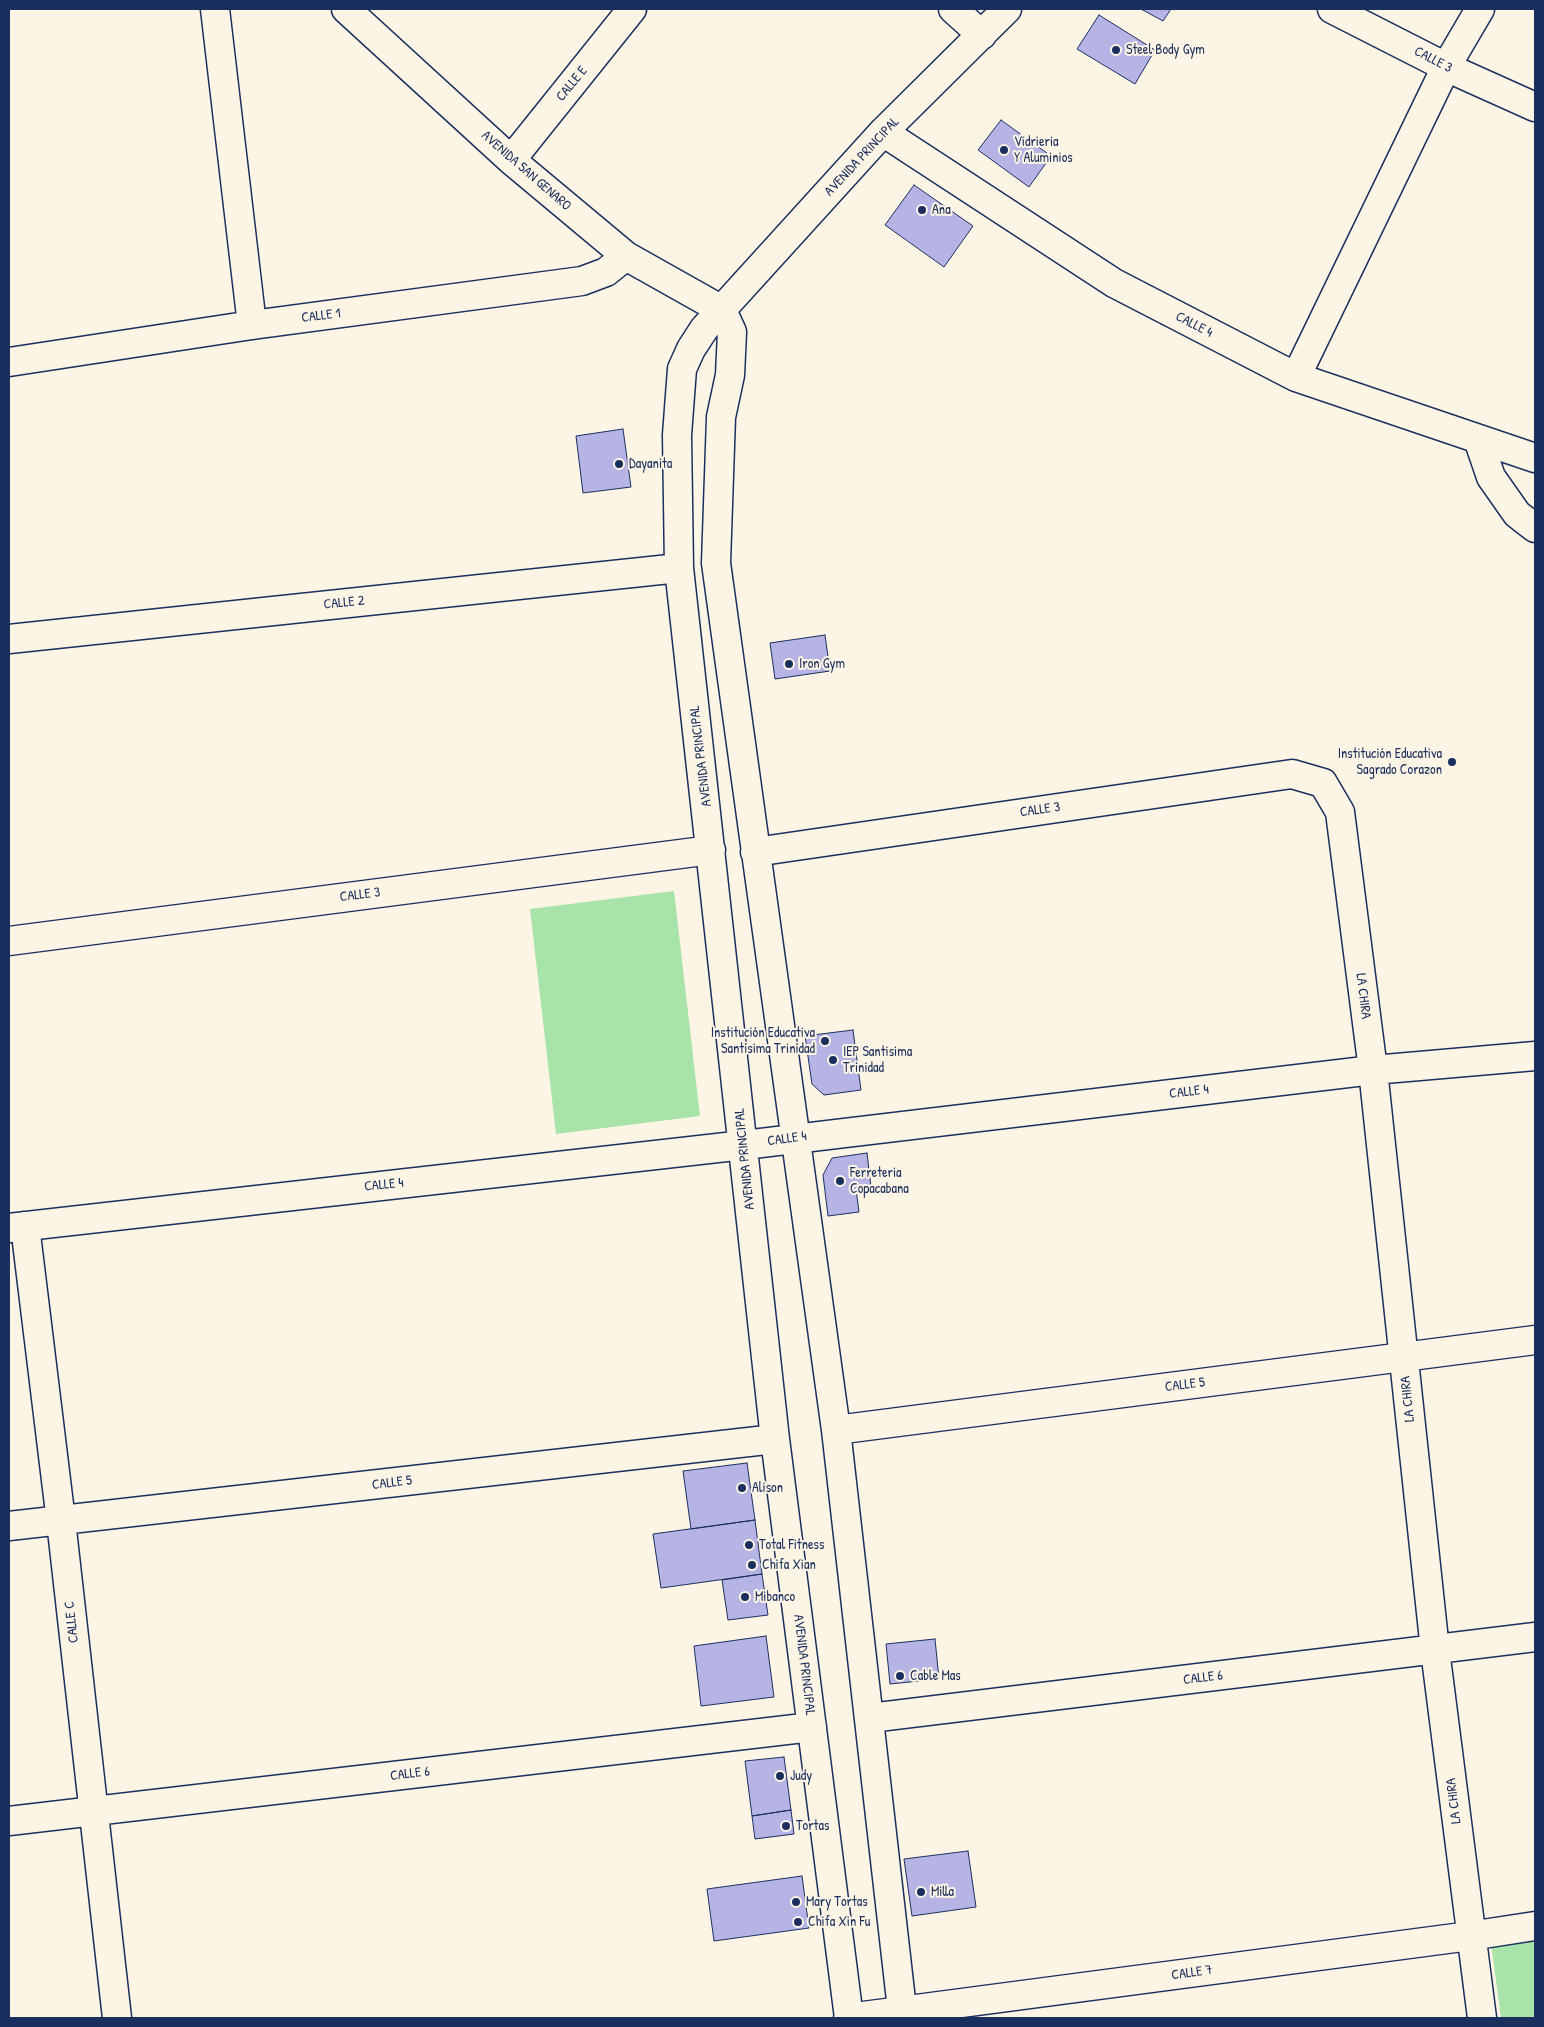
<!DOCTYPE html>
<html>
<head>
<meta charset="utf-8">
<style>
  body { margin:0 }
  #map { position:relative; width:1544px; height:2027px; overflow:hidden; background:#fcf5e5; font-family:"Patrick Hand",sans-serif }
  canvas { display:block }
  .frame { position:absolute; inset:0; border:10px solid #1b2f5e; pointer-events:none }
</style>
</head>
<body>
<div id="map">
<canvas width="1544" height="2027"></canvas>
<div class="frame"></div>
</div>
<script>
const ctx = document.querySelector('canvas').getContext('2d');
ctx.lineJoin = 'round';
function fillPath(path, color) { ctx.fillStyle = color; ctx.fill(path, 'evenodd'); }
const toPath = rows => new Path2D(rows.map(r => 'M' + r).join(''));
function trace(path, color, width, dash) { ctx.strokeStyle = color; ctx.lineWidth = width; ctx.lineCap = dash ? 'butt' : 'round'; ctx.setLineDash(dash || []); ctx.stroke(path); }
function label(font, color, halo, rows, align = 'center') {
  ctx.font = font + ' "Patrick Hand",sans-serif'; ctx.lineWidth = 4; ctx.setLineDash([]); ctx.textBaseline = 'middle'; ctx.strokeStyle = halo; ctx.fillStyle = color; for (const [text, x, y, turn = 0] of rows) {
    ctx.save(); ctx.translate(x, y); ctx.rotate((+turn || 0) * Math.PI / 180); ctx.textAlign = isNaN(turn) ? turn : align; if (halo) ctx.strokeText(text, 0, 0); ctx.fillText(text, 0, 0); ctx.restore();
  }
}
fillPath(toPath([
  [674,891,700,1116,556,1134,530,909],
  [1535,1935,1535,2018,1501,2018,1490,1936]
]), '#a8e3a9');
const building = toPath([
  [1141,9,1171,9,1163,21,1141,9],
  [1099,15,1155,50,1135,84,1077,49,1099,15],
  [1001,120,1051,156,1029,187,978,150,1001,120],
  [914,185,973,226,944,267,885,225,914,185],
  [623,429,631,487,583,493,576,436,623,429],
  [825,635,830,671,775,679,770,643,825,635],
  [853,1030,861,1090,824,1095,812,1084,805,1036,853,1030],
  [867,1153,871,1187,856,1189,859,1212,828,1216,823,1175,832,1158,867,1153],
  [747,1463,755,1520,691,1529,683,1471,747,1463],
  [755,1520,762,1574,661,1588,653,1534,755,1520],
  [762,1574,768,1615,728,1620,722,1580,762,1574],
  [766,1636,774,1697,701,1706,694,1646,766,1636],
  [935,1639,939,1679,890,1684,886,1644,935,1639],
  [784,1757,791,1810,752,1816,745,1761,784,1757],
  [791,1810,794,1834,755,1839,752,1816,791,1810],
  [968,1851,976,1907,912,1916,904,1859,968,1851],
  [802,1876,809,1928,714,1941,707,1889,802,1876]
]);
fillPath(building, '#b6b4e5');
trace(building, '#1b2f5e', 1);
const minor = toPath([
  [215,9,252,325],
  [346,9,511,160,626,256,722,310],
  [953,9,982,35],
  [1332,9,1446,67,1535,107],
  [883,132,1114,283,1296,377,1535,458],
  [511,160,632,9],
  [722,310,732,332,730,375,721,417,716,563,836,1430,903,2018],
  [9,362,252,325,582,281,606,272,626,256],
  [1296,377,1446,67,1480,9],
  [1478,439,1491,477,1517,514,1535,528],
  [9,639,679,568],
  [755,852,1292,774,1323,783,1340,812,1373,1070,1435,1650,1482,2018],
  [9,941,711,850],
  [25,1226,61,1521,117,2018],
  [9,1228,744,1145,1373,1070,1535,1056],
  [836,1430,1535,1340],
  [9,1526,775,1439],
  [870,1718,1535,1637],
  [9,1821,812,1727],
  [848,2018,1470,1936,1535,1926],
  [849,2018,775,1439,679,568,677,435,682,369,691,349,704,329,883,132,1007,9]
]);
trace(minor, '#1b2f5e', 31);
trace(minor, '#fcf5e5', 28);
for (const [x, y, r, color] of [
  [1116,50,5,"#1b2f5e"],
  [1004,150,5,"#1b2f5e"],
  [922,210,5,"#1b2f5e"],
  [619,464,5,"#1b2f5e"],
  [789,664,5,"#1b2f5e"],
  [1452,762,5,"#1b2f5e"],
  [825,1041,5,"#1b2f5e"],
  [833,1060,5,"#1b2f5e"],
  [840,1181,5,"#1b2f5e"],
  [742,1488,5,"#1b2f5e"],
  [749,1545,5,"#1b2f5e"],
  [752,1565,5,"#1b2f5e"],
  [745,1597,5,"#1b2f5e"],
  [900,1676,5,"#1b2f5e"],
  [780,1776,5,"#1b2f5e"],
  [786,1826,5,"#1b2f5e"],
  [921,1892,5,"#1b2f5e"],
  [796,1902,5,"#1b2f5e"],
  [798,1922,5,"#1b2f5e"]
]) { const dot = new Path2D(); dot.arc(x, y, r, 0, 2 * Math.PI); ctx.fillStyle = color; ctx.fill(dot); trace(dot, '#fcf5e5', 2); }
label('14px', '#1b2f5e', '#fcf5e5', [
  ["Steel Body Gym",1126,50],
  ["Vidrieria",1014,142],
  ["Y Aluminios",1014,158],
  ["Ana",932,210],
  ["Dayanita",629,464],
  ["Iron Gym",799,664],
  ["Institución Educativa",1442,754,"right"],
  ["Sagrado Corazon",1442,770,"right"],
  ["Institución Educativa",815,1033,"right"],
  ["Santisima Trinidad",815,1049,"right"],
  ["IEP Santisima",843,1052],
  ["Trinidad",843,1068],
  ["Ferreteria",850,1173],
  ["Copacabana",850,1189],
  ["Alison",752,1488],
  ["Total Fitness",759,1545],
  ["Chifa Xian",762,1565],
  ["Mibanco",755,1597],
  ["Cable Mas",910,1676],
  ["Judy",790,1776],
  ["Tortas",796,1826],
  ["Milla",931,1892],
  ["Mary Tortas",806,1902],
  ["Chifa Xin Fu",808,1922]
], 'left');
label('14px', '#1b2f5e', '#fcf5e5', [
  ["CALLE 3",1433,60,27],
  ["CALLE E",572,84,-51],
  ["AVENIDA PRINCIPAL",862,157,-47],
  ["AVENIDA SAN GENARO",526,171,41],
  ["CALLE 1",321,316,-7],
  ["CALLE 4",1194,325,27],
  ["CALLE 2",344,603,-6],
  ["AVENIDA PRINCIPAL",701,756,-97],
  ["CALLE 3",1040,810,-8],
  ["CALLE 3",360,895,-7],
  ["LA CHIRA",1363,996,83],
  ["CALLE 4",1189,1092,-7],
  ["CALLE 4",787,1139,-8],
  ["AVENIDA PRINCIPAL",745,1159,-96],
  ["CALLE 4",384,1185,-6],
  ["CALLE 5",1185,1385,-7],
  ["LA CHIRA",1408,1399,-96],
  ["CALLE 5",392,1483,-7],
  ["CALLE C",72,1622,-96],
  ["AVENIDA PRINCIPAL",804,1665,83],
  ["CALLE 6",1203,1678,-7],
  ["CALLE 6",410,1774,-7],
  ["LA CHIRA",1454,1801,-97],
  ["CALLE 7",1192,1973,-8]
]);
</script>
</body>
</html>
